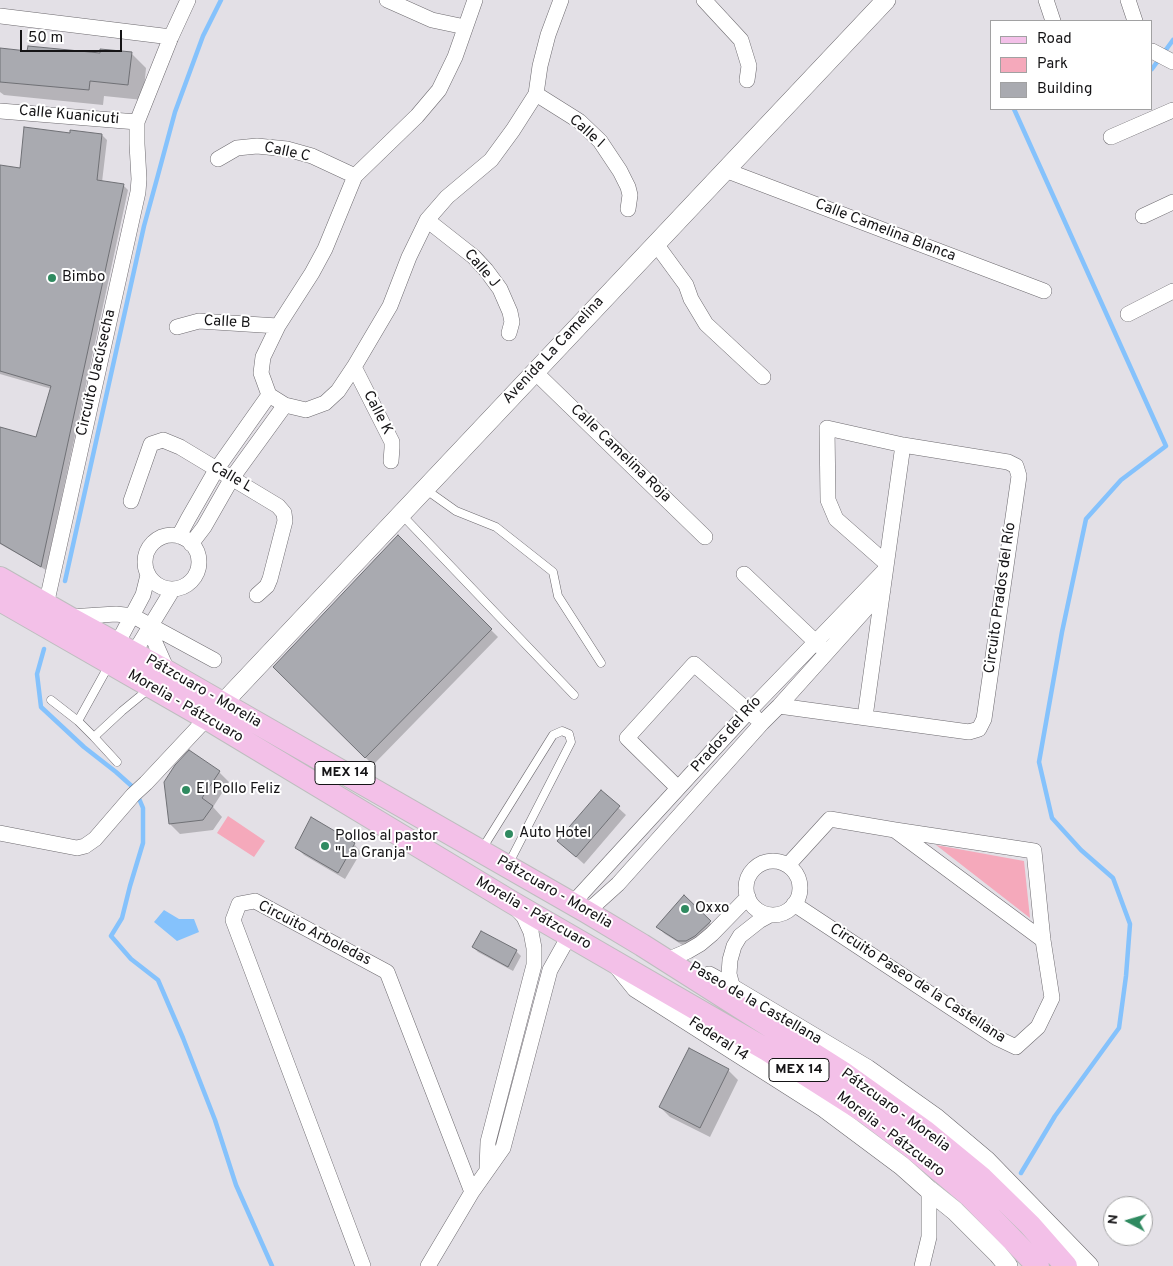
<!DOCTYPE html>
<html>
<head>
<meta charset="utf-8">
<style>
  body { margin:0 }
  #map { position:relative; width:1173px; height:1266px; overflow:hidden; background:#e3e0e6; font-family:Overpass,sans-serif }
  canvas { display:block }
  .legend { position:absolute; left:990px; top:20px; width:162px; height:90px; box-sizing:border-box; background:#fff; border:1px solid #a1a1a2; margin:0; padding:6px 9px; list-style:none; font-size:15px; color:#151416 }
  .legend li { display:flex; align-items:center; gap:10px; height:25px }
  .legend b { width:25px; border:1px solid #a1a1a2 }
  .north { position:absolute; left:1103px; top:1196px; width:50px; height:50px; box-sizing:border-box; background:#fff; border:1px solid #a1a1a2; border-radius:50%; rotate:276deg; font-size:14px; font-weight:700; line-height:20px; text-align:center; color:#151416 }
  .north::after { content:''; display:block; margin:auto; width:18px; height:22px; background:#2f8a60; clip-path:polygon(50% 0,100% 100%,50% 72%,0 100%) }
  .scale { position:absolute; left:20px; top:30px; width:102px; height:22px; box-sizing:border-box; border:2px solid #151416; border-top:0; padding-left:6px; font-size:15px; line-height:18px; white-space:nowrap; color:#151416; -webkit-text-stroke:4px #fff; paint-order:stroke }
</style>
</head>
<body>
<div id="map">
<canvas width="1173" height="1266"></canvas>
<ul class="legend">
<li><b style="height:6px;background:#f3c0e8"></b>Road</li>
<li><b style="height:14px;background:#f5a9bb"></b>Park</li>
<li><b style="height:14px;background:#a9aab0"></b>Building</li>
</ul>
<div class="north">N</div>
<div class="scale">50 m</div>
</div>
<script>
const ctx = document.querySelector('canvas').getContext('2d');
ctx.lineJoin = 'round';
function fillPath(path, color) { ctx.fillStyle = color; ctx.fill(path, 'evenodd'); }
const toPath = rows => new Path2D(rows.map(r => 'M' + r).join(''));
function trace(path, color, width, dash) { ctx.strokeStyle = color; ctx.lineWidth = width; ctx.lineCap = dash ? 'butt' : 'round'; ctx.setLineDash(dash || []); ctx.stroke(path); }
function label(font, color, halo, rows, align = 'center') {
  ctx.font = font + ' Overpass,sans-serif'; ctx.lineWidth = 4; ctx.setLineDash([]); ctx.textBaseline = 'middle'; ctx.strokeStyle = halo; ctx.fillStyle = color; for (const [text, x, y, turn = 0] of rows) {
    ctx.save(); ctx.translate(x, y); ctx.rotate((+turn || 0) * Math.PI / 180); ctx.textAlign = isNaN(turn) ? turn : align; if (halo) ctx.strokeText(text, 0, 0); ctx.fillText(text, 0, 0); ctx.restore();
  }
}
fillPath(toPath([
  [228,816,265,841,254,857,217,833],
  [936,845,1024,861,1030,918]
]), '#f5a9bb');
fillPath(toPath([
  [164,910,179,919,194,919,199,932,177,941,154,922]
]), '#85c2fc');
fillPath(toPath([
  [0,49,28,53,101,55,131,53,146,68,143,100,104,96,103,105,4,95,0,92],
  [71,134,102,135,107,140,102,182,123,185,128,190,46,570,0,544,0,428,37,439,52,389,0,374,0,166,21,169],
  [398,537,498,637,373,765,274,667],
  [190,752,219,772,229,782,213,807,222,817,213,830,180,834,170,824],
  [601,792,626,815,584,864,566,848],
  [354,844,361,852,345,879,304,855,296,847],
  [684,897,717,930,687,948,665,934,657,927],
  [481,932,516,951,521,956,513,971,478,952,473,947],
  [728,1070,738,1080,710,1137,670,1117,660,1107]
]), '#0003');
trace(toPath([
  [1152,69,1173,40],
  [1014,109,1166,446,1121,480,1086,519,1062,632,1039,762,1052,818,1081,850,1113,878,1130,924,1126,976,1119,1028,1055,1116,1021,1173],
  [65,581,144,226,158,175,175,112,203,36,221,0],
  [44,649,37,674,41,707,84,747,116,772,135,789,143,808,143,843,130,886,122,918,111,936,131,959,158,980,183,1038,215,1120,236,1185,272,1266]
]), '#85c2fc', 4.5);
const building = toPath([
  [28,46,100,53,100,49,132,52,128,85,90,81,89,90,0,82,0,48,27,51,28,46],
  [24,127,70,133,70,130,102,134,97,180,124,184,41,567,0,543,0,427,36,437,51,386,0,371,0,165,20,168,24,127],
  [398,535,492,629,365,758,273,667,398,535],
  [189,750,220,771,202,798,213,806,203,820,169,824,164,782,175,765,189,750],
  [601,790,620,806,576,857,557,841,601,790],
  [311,817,355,843,338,873,295,848,311,817],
  [684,895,711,921,695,936,686,941,678,941,656,927,684,895],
  [481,931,517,950,508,967,472,947,481,931],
  [689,1048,729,1069,700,1128,659,1107,689,1048]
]);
fillPath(building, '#a9aab0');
trace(building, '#6f7075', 1);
const service = toPath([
  [425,489,456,511,496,527,553,572,558,596,601,663],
  [401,514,574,695],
  [109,665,78,721,94,737,122,711,150,688],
  [51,700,78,721],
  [94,737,117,762],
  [482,849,553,735,562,731,569,734,571,742,508,865]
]);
const minor = toPath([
  [387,0,432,20,465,27],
  [475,0,455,57,439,90,417,116,355,176,325,249,312,273,278,326,263,357,261,373,269,395,285,405,306,410,325,403,338,391,354,367,390,306,409,257,427,220,447,197,491,160,513,130,536,94,540,66,548,35,561,0],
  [704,0,741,40,749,66,747,80],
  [1046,0,1053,21],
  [1128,0,1135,21],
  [0,16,171,37],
  [1152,51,1173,62],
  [536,94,579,121,600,141,620,171,628,187,630,195,628,209],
  [0,111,137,122],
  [1111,137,1173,110],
  [218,159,237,148,257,146,287,149,312,156,355,176],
  [725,170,1044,291],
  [1143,216,1173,202],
  [427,220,474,257,486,270,500,289,510,312,512,322,509,333],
  [656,244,686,285,691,299,706,324,763,377],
  [1128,314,1173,291],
  [177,327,199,321,278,326],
  [354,367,392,442,392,448,391,461],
  [535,372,705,537],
  [131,501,151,444,163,440,180,447,278,506,284,513,285,521,270,579,267,586,257,595],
  '145 562a27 27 0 1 1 54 0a27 27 0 1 1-54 0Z',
  [179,536,188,519,216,470,269,395],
  [191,544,204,527,232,478,285,405],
  [744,574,821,647],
  [46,605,138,192,139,179,137,144,137,122,171,37,188,0],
  [69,617,116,614,133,616,214,660],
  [149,629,168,672],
  [117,644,143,595,148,575],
  [134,653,173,589],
  [779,706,969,732,979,729,984,719,1019,476,1016,466,1008,462,903,445,827,428,828,500,836,519,886,563],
  [865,717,903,445],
  [678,788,627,738,694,664,755,717],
  [896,831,1043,940],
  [0,833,77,848,85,846,95,839,133,795,146,783,206,719],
  '746 888a27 27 0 1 1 54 0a27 27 0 1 1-54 0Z',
  [788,865,830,819,895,830,1034,851,1043,940,1052,998,1038,1027,1016,1047,997,1038,794,904],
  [572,904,748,712,885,570],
  [587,912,618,884,762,723,779,706,883,590],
  [674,957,688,951,700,944,712,934,748,897],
  [733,989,729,974,730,960,734,946,740,936,759,921,770,915],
  [487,1169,488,1142,534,965,534,948,531,932,524,917,517,909],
  [363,1266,233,920,239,904,255,901,387,972,472,1192],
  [428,1266,472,1192,503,1148,550,970,569,936],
  [922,1266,929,1237,929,1190]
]);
const tertiary = toPath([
  [223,703,886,0],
  [619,967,636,988,823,1107,902,1166,929,1190,955,1211,998,1254,1008,1266],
  [709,976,733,989,867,1069,936,1118,987,1161,1089,1266]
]);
const primary = toPath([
  [0,578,68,617,168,672,587,912,642,945,842,1072,926,1132,982,1178,1030,1225,1066,1266],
  [0,600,211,721,513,903,767,1050,866,1113,914,1149,970,1196,1038,1266]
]);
trace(service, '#6d6a6f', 9);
trace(minor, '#6d6a6f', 16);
trace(tertiary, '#6d6a6f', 20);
trace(primary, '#bdbdbe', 24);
trace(service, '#fff', 8);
trace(minor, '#fff', 15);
trace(tertiary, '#fff', 19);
trace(primary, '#f3c0e8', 22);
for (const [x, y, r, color] of [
  [52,278,5,"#2f8a60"],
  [186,790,5,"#2f8a60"],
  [509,834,5,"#2f8a60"],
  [325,846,5,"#2f8a60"],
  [685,909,5,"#2f8a60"]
]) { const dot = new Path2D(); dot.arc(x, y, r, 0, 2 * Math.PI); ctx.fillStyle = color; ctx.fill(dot); trace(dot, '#fff', 2); }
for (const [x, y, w] of [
  [345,773,60],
  [799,1070,60]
]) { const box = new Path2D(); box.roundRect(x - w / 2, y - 11.5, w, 23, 4); ctx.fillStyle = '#fff'; ctx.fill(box); trace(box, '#151416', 1); }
label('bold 14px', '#151416', null, [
  ["MEX 14",345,773],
  ["MEX 14",799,1070]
]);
label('15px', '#151416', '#fff', [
  ["Calle Kuanicuti",69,116,5],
  ["Calle I",586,132,42],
  ["Calle C",287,153,12],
  ["Calle Camelina Blanca",885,231,21],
  ["Calle J",481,269,49],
  ["Calle B",227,323,3],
  ["Avenida La Camelina",554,351,-47],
  ["Circuito Uacúsecha",97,373,-77],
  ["Calle K",377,413,63],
  ["Calle Camelina Roja",620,454,44],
  ["Calle L",231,478,30],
  ["Circuito Prados del Río",1001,598,-82],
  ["Pátzcuaro - Morelia",203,692,30],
  ["Morelia - Pátzcuaro",185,707,30],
  ["Prados del Río",727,735,-48],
  ["Pátzcuaro - Morelia",554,893,30],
  ["Morelia - Pátzcuaro",533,914,30],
  ["Circuito Arboledas",314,934,27],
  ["Circuito Paseo de la Castellana",917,984,33],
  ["Paseo de la Castellana",755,1004,30],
  ["Federal 14",718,1040,33],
  ["Pátzcuaro - Morelia",895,1111,36],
  ["Morelia - Pátzcuaro",890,1135,37]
]);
label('15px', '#151416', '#fff', [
  ["Bimbo",62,278],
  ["El Pollo Feliz",196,790],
  ["Auto Hotel",519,834],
  ["Pollos al pastor",335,837],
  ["\"La Granja\"",335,854],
  ["Oxxo",695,909]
], 'left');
</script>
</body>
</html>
